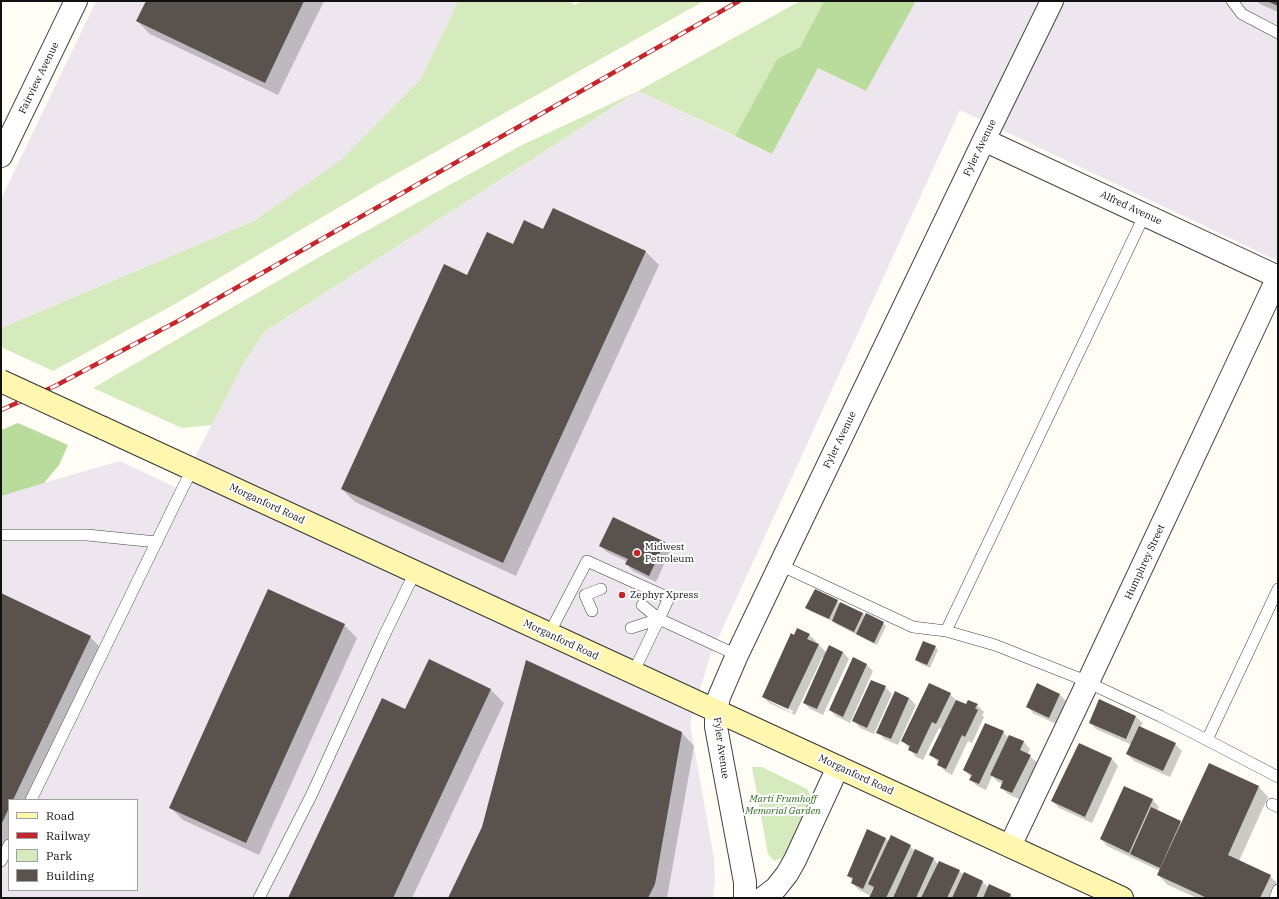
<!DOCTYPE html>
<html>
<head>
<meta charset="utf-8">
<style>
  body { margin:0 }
  #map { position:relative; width:1279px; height:899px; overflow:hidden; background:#fffdf5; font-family:"IBM Plex Serif",serif }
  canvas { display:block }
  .frame { position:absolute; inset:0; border:2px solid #111; pointer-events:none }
  .legend { position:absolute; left:8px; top:799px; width:130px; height:92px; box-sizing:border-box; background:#fff; border:1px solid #a0a0a0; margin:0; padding:5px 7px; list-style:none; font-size:12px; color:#111 }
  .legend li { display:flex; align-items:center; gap:8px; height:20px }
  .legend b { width:20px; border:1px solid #a0a0a0 }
</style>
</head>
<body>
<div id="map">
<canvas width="1279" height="899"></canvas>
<div class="frame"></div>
<ul class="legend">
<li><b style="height:5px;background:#fff6b0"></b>Road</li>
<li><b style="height:5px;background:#c4262e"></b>Railway</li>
<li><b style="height:11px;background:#d5ebbd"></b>Park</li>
<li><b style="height:11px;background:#5a524d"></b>Building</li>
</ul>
</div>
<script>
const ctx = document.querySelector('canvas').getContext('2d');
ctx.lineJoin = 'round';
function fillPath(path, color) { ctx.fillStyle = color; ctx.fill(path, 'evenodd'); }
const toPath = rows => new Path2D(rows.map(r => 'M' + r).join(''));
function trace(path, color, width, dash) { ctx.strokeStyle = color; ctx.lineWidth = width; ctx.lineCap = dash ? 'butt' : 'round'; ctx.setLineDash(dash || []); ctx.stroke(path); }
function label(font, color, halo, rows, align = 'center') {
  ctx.font = font + ' "IBM Plex Serif",serif'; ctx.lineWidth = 4; ctx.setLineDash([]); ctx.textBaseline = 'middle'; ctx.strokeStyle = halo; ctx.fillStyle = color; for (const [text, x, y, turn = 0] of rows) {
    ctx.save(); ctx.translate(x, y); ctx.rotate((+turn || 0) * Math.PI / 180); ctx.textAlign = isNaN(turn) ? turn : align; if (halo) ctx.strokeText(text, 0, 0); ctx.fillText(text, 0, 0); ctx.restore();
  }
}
fillPath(toPath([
  [96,1,458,1,421,79,342,159,254,221,1,328,1,199],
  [916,1,1278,1,1278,261,960,110,710,656,690,724,714,858,715,880,713,898,1,898,1,495,120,461,179,489,243,363,264,332,638,91,772,154,818,68,866,91],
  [9,800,137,800,137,890,9,890]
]), '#eee6ef');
fillPath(toPath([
  [458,1,571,1,574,5,583,1,704,1,380,183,175,304,53,371,1,347,1,328,254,221,342,159,421,79],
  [800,1,824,1,800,47,777,59,735,136,638,91,264,332,243,364,212,425,182,428,93,388,328,252,520,146,638,91],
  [752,767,762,767,807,789,812,797,787,854,783,858,774,861,768,854]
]), '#d5ebbd');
fillPath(toPath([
  [824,1,916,1,866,91,818,68,772,154,735,136,777,59,800,47],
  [18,423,68,445,59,465,44,483,1,496,1,430]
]), '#b9dc9c');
fillPath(toPath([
  [147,1,324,1,278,95,150,34,137,21],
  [1257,1,1278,1,1278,12,1260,4],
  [554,209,646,252,659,265,516,576,355,502,342,489,468,276,513,245,544,230],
  [665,542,671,549,656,582,633,571,627,564,628,562,607,552,600,546],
  [1,594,90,637,103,650,32,800,9,800,9,848,1,865],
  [837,601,840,604,863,613,865,616,883,623,886,626,877,645,836,624,832,621,810,611,807,608],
  [344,625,357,638,259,855,183,820,170,807],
  [809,635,816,641,815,644,819,645,827,653,843,652,849,659,823,715,810,709,804,703,824,658,822,658,795,715,769,703,763,696,794,636],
  [769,699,793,711,792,713,769,701],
  [935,647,938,650,930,668,919,663,916,659],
  [854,659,867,665,873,671,850,723,836,716,830,710],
  [872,681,885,687,892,694,874,734,860,728,854,721],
  [491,690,504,703,412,898,289,898,406,710],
  [895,692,909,698,916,705,898,745,884,739,878,732],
  [950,694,957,701,966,706,977,705,984,712,982,715,984,717,972,743,968,741,952,775,945,771,938,764,939,763,931,755,943,730,939,728,923,760,916,757,903,741],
  [1060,695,1066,701,1056,724,1033,713,1027,706],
  [1099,701,1136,717,1143,723,1140,728,1175,744,1182,751,1170,777,1134,761,1127,754,1132,745,1096,729,1090,723],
  [681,732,694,746,667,898,449,898],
  [1003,732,1009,738,1010,736,1024,742,1030,749,1027,755,1037,762,1019,799,1008,794,1001,787,1003,784,998,782,992,776,986,790,977,786,970,779,971,777,964,770],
  [1079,744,1112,759,1118,766,1092,823,1059,808,1052,801],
  [1125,787,1153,800,1159,807,1157,811,1182,824,1259,787,1268,797,1239,861,1270,876,1277,883,1270,898,1197,898,1168,885,1158,875,1160,871,1107,846,1101,839],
  [885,838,889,842,910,846,915,851,934,859,938,864,959,871,964,875,965,873,983,882,989,888,990,885,1011,895,1014,898,870,898,871,896,859,890,852,883,853,881,848,876],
  [873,888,874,889,872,895,870,894]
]), '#0003');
fillPath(toPath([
  [146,1,304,1,265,83,136,21],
  [1267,1,1278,1,1278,6],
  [553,208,646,251,503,563,341,489,444,264,467,275,487,232,513,244,524,220,543,229],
  [613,517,665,542,649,576,625,564,628,559,599,546],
  [268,589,345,624,246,843,169,808],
  [815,589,838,600,829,619,805,608],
  [1,593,91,636,13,800,9,800,9,808,1,825],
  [840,602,863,613,854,632,832,621],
  [866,613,884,622,874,643,856,634],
  [797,628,810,634,807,639,819,644,788,709,762,697,791,633,794,635],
  [923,641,936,646,927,665,915,660],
  [829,645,843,652,817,709,803,703],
  [853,657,867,664,843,717,829,710],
  [429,659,491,689,393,898,288,898,382,698,405,709],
  [526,660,682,732,655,884,648,898,448,898,482,827],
  [871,680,886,686,867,728,852,721],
  [929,683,951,693,936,724,932,722,917,754,908,750,910,746,901,741],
  [1037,683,1060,694,1049,718,1026,707],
  [895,691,909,698,891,739,876,733],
  [1099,699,1136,716,1126,739,1089,723],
  [956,700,966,704,968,700,978,704,975,708,978,710,965,737,962,735,946,769,937,765,939,760,929,755],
  [985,723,1004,731,979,784,969,780,972,775,963,770],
  [1139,726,1176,743,1163,771,1126,754],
  [1009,735,1024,741,1020,750,1031,755,1012,793,1000,788,1003,781,990,775],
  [1079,743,1112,758,1085,817,1051,801],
  [1209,763,1259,786,1228,855,1271,875,1260,898,1207,898,1157,875],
  [1124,786,1153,799,1129,853,1100,839],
  [1151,807,1181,821,1160,868,1130,854],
  [867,829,886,838,863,889,851,883,853,878,847,876],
  [891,835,911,845,886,898,869,898,874,887,868,884],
  [915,849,934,858,916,898,893,898],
  [939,861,960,870,947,898,921,898],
  [964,872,983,881,976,898,952,898],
  [989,884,1011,894,1009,898,983,898]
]), '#5a524d');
const lane = toPath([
  [1232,1,1242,14,1278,33],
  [1,535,87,535,157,542],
  [780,565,913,627,946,631,1145,214],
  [592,611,585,595,601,589],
  [631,628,659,619,642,605],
  [946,631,995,645,1076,677,1160,716,1207,740,1278,589],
  [549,634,587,561,669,598,659,619],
  [633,673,659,619,737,655],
  [1207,740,1278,777],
  [31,800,192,469],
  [1272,804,1278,807],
  [1,861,9,845],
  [259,898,312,794,382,640,415,572],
  [1275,898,1278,890]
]);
const street = toPath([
  [984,140,1278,277],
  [1,156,76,1],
  [1010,846,1088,682,1278,277],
  [745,898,745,882,716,727,716,711,719,697,737,655,780,565,984,140,1052,1],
  [763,898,776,888,787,874,795,860,838,767]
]);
const secondary = toPath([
  [103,428,1122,898]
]);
trace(lane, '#444', 12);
trace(street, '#444', 24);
trace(secondary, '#333', 24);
trace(lane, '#fff', 11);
trace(street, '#fff', 22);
trace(secondary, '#fff6b0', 22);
const rail = toPath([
  [1,410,55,386,178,321,739,1]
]);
trace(rail, '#c4262e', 4.5);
trace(rail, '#fff', 3, [9]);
const secondaryBridge = toPath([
  [1,381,103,428]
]);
trace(secondaryBridge, '#333', 24, []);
trace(secondaryBridge, '#fff6b0', 22);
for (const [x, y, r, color] of [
  [637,553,4,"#c4262e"],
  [622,595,4,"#c4262e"]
]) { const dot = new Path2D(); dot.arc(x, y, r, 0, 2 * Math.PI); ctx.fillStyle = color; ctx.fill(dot); trace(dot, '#fff', 1.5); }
label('10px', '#111', '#fff', [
  ["Fairview Avenue",39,78,-64],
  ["Fyler Avenue",980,148,-64],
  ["Alfred Avenue",1131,208,25],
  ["Fyler Avenue",840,440,-64],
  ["Morganford Road",267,504,25],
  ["Humphrey Street",1145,562,-65],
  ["Morganford Road",561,640,25],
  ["Fyler Avenue",721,748,82],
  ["Morganford Road",856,775,25]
]);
label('10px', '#111', '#fff', [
  ["Midwest",645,547],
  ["Petroleum",645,559],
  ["Zephyr Xpress",630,595]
], 'left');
label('italic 10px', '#2f6b1f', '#fff', [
  ["Marti Frumhoff",783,799],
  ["Memorial Garden",783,811]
]);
</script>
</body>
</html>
